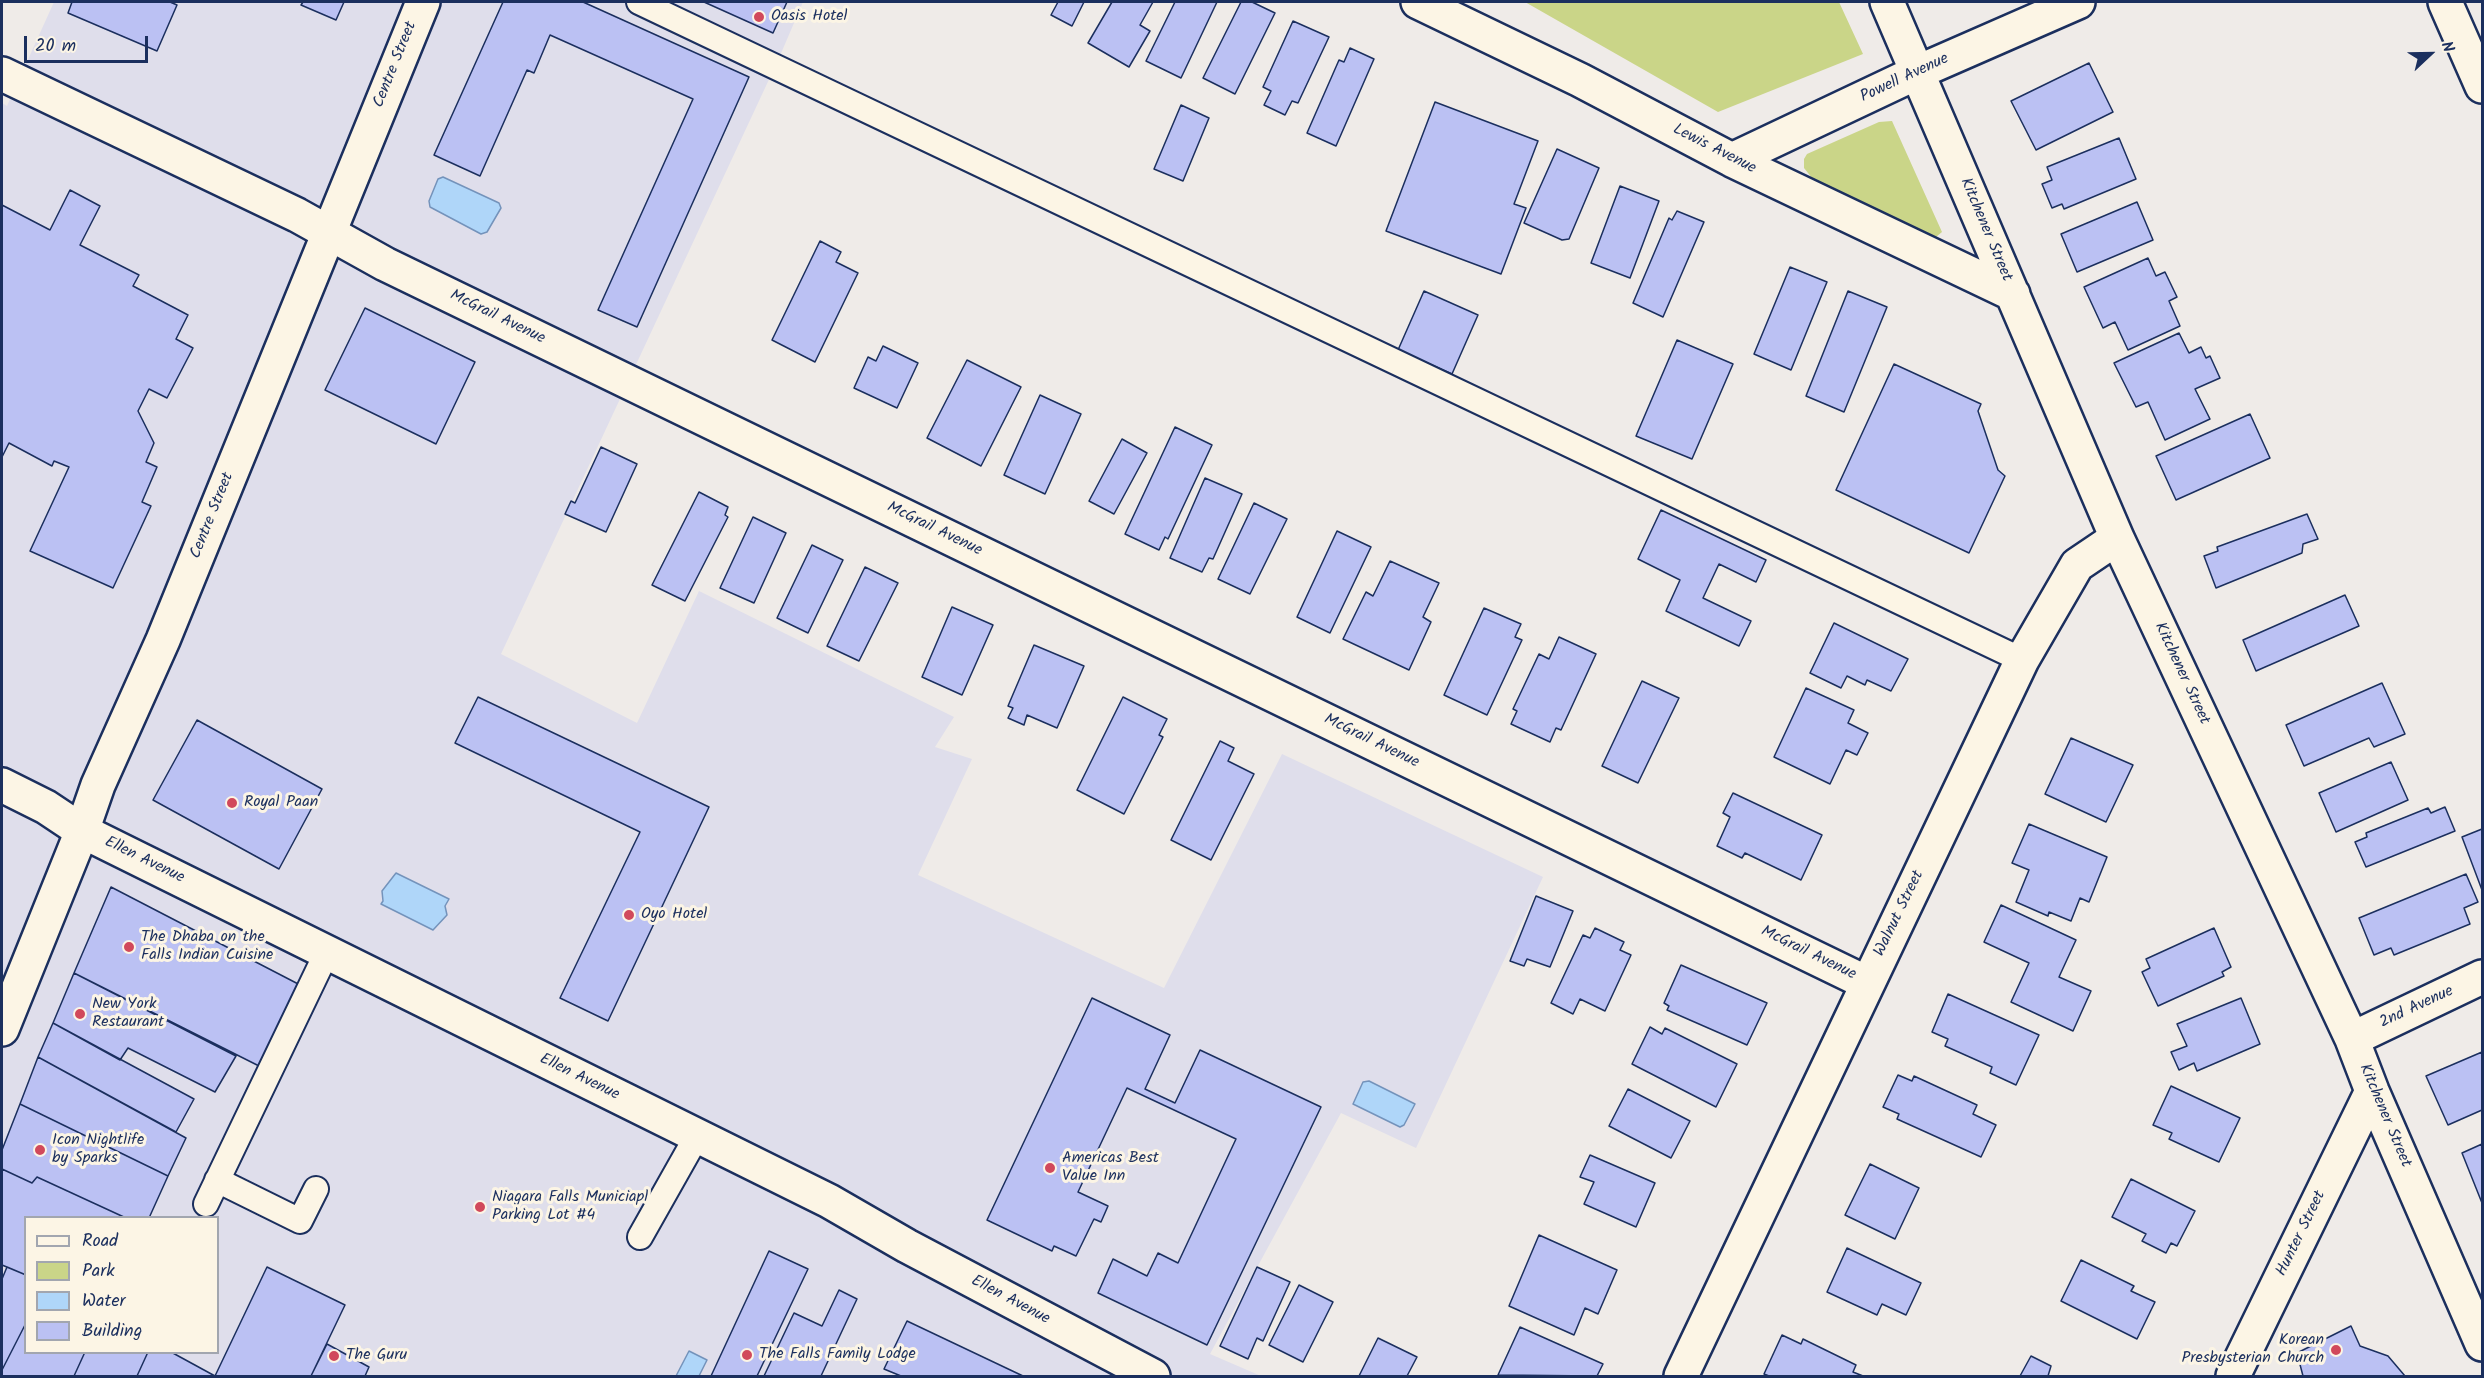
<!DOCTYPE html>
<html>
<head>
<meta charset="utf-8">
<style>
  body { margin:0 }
  #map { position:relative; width:2484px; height:1378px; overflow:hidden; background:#efebe8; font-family:Kalam,sans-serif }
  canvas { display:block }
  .frame { position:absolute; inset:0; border:3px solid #1b2f5e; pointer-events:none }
  .legend { position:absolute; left:24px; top:1216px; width:195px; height:138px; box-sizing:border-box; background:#fcf5e5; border:2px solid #a2a6af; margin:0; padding:8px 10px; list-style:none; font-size:18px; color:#1b2f5e }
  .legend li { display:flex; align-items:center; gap:12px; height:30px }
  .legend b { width:30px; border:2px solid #a2a6af }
  .north { position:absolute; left:2400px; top:24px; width:60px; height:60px; -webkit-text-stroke:4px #fcf5e5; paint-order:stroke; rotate:68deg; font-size:16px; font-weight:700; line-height:24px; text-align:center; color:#1b2f5e }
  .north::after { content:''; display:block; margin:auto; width:21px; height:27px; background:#1b2f5e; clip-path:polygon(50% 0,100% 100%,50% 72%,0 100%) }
  .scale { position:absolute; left:24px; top:36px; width:124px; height:27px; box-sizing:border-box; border:3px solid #1b2f5e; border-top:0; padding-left:8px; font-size:18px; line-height:21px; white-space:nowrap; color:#1b2f5e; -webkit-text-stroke:4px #fcf5e5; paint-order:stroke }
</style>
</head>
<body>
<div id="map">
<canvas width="2484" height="1378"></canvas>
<div class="frame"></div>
<ul class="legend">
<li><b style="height:8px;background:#fcf5e5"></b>Road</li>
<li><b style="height:16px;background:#cad588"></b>Park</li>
<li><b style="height:16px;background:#afd6f9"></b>Water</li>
<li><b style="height:16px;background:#bbc1f3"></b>Building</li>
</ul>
<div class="north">N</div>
<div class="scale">20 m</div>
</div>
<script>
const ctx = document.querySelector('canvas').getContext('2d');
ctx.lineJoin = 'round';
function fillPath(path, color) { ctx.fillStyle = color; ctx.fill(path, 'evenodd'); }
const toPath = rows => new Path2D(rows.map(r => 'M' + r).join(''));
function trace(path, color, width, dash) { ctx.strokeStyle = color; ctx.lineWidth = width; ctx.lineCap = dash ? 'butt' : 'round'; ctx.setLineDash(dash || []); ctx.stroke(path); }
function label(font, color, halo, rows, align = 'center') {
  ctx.font = font + ' Kalam,sans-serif'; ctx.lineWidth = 6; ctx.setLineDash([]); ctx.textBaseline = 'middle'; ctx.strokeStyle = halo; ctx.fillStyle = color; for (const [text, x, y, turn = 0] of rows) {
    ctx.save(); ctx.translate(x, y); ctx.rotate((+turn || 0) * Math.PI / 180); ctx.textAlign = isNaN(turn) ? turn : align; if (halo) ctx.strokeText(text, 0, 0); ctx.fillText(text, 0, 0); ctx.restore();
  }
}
fillPath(toPath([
  [54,2,803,2,779,58,501,654,637,723,699,591,954,717,935,747,972,759,918,875,1164,988,1282,754,1543,877,1416,1148,1341,1113,1210,1354,1261,1376,2,1376,2,103,7,106],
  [26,1218,218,1218,218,1352,26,1352]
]), '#dfdeeb');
fillPath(toPath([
  [1525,2,1839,2,1863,54,1718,112],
  [1892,121,1942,232,1936,237,1812,178,1804,168,1804,159,1807,154,1879,122]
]), '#cad588');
const water = toPath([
  [443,177,499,203,501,208,487,232,481,234,430,207,429,201,438,179,443,177],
  [396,873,449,899,445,906,447,915,433,930,381,904,383,901,382,891,396,873],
  [1369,1081,1415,1104,1404,1125,1400,1127,1353,1104,1363,1082,1369,1081],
  [689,1351,707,1360,699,1376,676,1376,689,1351]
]);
fillPath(water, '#afd6f9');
trace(water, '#7493bb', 1.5);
const building = toPath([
  [72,2,170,2,177,5,157,51,68,13,72,2],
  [303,2,344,2,336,20,301,5,303,2],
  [503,2,583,2,749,77,637,327,598,310,693,99,550,35,534,73,527,70,480,176,434,155,503,2],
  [704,2,787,2,773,33,704,2],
  [1058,2,1084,2,1072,26,1051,15,1058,2],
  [1112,2,1153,2,1140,25,1150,31,1129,67,1088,43,1112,2],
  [1175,2,1217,2,1181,78,1146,61,1175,2],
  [1241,2,1252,2,1275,13,1235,94,1203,78,1241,2],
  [1293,21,1329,37,1298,103,1292,101,1285,115,1264,105,1271,91,1263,87,1293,21],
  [1350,48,1374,59,1336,146,1307,133,1339,60,1344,62,1350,48],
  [2089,63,2113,112,2036,150,2011,101,2089,63],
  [1435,102,1538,141,1514,204,1526,208,1501,274,1386,231,1435,102],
  [1181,105,1209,118,1183,181,1154,169,1181,105],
  [2119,138,2136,179,2064,209,2062,204,2052,208,2042,184,2052,180,2047,167,2119,138],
  [1557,149,1599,168,1569,239,1562,240,1524,223,1557,149],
  [1620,186,1659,201,1630,278,1591,263,1620,186],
  [70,190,100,206,80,245,139,275,133,286,188,315,176,339,193,348,167,398,149,389,138,411,154,443,146,462,157,467,142,502,151,506,113,588,30,551,69,467,54,461,52,466,9,443,2,457,2,205,50,230,70,190],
  [2137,202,2153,240,2077,272,2061,234,2137,202],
  [1677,211,1704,222,1663,317,1633,303,1669,218,1672,220,1677,211],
  [820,241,841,252,836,262,858,273,815,362,772,340,820,241],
  [2148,258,2156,276,2165,272,2177,297,2169,301,2180,326,2128,350,2115,322,2103,328,2084,287,2148,258],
  [1790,267,1827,282,1791,370,1754,354,1790,267],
  [1424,291,1478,315,1452,374,1398,350,1424,291],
  [1848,291,1887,307,1844,412,1806,396,1848,291],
  [365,308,475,362,436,444,325,390,365,308],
  [2179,333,2189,353,2201,347,2206,358,2210,356,2220,378,2195,389,2210,419,2165,440,2148,402,2136,407,2114,363,2179,333],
  [1677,340,1733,364,1692,459,1636,436,1677,340],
  [883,346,918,363,897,408,854,388,868,357,876,361,883,346],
  [967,360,1021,387,981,466,927,438,967,360],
  [1894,364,1981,404,1978,411,1998,470,2005,476,1969,553,1836,490,1894,364],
  [1040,395,1081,414,1045,494,1004,475,1040,395],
  [2250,414,2270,458,2176,500,2156,456,2250,414],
  [1175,427,1212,445,1168,539,1165,537,1159,550,1125,534,1175,427],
  [1122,439,1147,453,1114,514,1089,501,1122,439],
  [601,447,637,464,606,532,565,514,571,501,575,503,601,447],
  [1205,478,1242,494,1213,559,1209,558,1202,572,1170,558,1205,478],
  [699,492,728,507,725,515,728,517,685,601,652,585,699,492],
  [1254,503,1287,519,1250,594,1218,579,1254,503],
  [1661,510,1766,560,1756,582,1719,564,1703,598,1751,621,1739,646,1666,611,1680,580,1638,559,1661,510],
  [2307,514,2318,539,2303,544,2302,553,2216,588,2204,556,2218,551,2217,547,2307,514],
  [753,517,786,533,754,603,720,588,753,517],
  [1337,531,1371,547,1330,633,1297,617,1337,531],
  [812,545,843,560,808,633,777,618,812,545],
  [1390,561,1439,583,1423,617,1431,622,1409,670,1343,639,1366,592,1373,596,1390,561],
  [865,567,898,583,859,661,827,646,865,567],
  [2345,595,2359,626,2256,671,2243,640,2345,595],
  [952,607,993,625,962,695,922,677,952,607],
  [1484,608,1521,624,1515,637,1522,640,1487,715,1444,695,1484,608],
  [1834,623,1908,659,1891,691,1867,680,1865,685,1847,676,1841,688,1810,673,1834,623],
  [1559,637,1596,654,1561,730,1556,728,1550,742,1511,724,1517,711,1513,709,1539,654,1549,659,1559,637],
  [1034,645,1084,666,1057,728,1027,715,1024,725,1008,718,1013,708,1008,706,1034,645],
  [1642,681,1679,698,1638,783,1602,766,1642,681],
  [2382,683,2405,734,2374,747,2369,738,2304,766,2286,725,2382,683],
  [1806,688,1854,710,1848,723,1868,733,1857,755,1846,750,1830,784,1774,757,1806,688],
  [478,697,709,807,608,1021,560,998,640,832,455,743,478,697],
  [1123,697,1167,719,1159,735,1163,737,1124,814,1077,790,1123,697],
  [197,720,322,789,279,869,153,800,197,720],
  [2071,738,2133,765,2106,822,2045,794,2071,738],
  [1220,741,1234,748,1228,761,1254,774,1211,860,1171,840,1220,741],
  [2391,762,2408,800,2336,832,2319,793,2391,762],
  [1733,793,1822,835,1801,880,1745,853,1742,858,1717,846,1730,817,1723,813,1733,793],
  [2445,807,2455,831,2366,867,2355,842,2367,837,2366,833,2428,808,2431,813,2445,807],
  [2029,824,2107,857,2089,902,2080,898,2071,921,2049,912,2048,916,2016,902,2029,870,2012,863,2029,824],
  [2482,829,2482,890,2462,837,2482,829],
  [2466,874,2478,902,2464,908,2470,924,2394,955,2391,948,2374,955,2359,918,2466,874],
  [111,887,304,987,265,1069,74,973,111,887],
  [1536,896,1573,911,1550,967,1527,959,1524,966,1510,961,1536,896],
  [2001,905,2076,940,2059,977,2091,991,2073,1031,2011,1002,2029,963,1984,942,2001,905],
  [1595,928,1624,942,1620,950,1631,955,1605,1011,1580,999,1573,1014,1551,1003,1583,935,1590,938,1595,928],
  [2214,928,2231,967,2222,972,2224,976,2158,1006,2142,972,2150,968,2146,959,2214,928],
  [1681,965,1767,1003,1747,1045,1667,1010,1669,1006,1664,1003,1681,965],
  [74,973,236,1056,215,1092,128,1048,120,1060,53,1023,74,973],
  [1948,994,2039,1035,2016,1085,1990,1073,1992,1067,1945,1046,1948,1039,1932,1032,1948,994],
  [1092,998,1170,1035,1145,1089,1175,1103,1200,1050,1321,1107,1207,1345,1098,1293,1113,1259,1147,1276,1158,1253,1178,1263,1236,1139,1127,1088,1078,1192,1108,1206,1101,1222,1094,1219,1076,1256,1054,1246,1052,1251,987,1220,1092,998],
  [2241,998,2260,1044,2197,1071,2194,1063,2179,1070,2171,1052,2187,1046,2177,1024,2241,998],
  [53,1023,194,1099,176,1132,38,1057,53,1023],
  [1650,1027,1662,1034,1665,1028,1737,1064,1716,1107,1632,1064,1650,1027],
  [2482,1052,2482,1110,2448,1125,2426,1076,2482,1052],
  [38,1057,186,1138,168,1176,20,1104,38,1057],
  [1898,1075,1912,1081,1914,1076,1977,1105,1973,1114,1996,1125,1981,1157,1897,1119,1899,1114,1883,1107,1898,1075],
  [2171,1086,2240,1118,2219,1162,2169,1139,2172,1133,2153,1125,2171,1086],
  [1628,1089,1690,1121,1671,1158,1609,1126,1628,1089],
  [20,1104,168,1176,149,1218,126,1218,37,1177,32,1183,2,1169,2,1150,20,1104],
  [2482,1144,2482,1203,2462,1153,2482,1144],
  [1590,1155,1655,1183,1636,1227,1584,1204,1594,1182,1580,1177,1590,1155],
  [1870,1164,1919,1188,1895,1239,1845,1215,1870,1164],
  [2,1169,32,1183,37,1177,126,1218,26,1218,26,1275,2,1265,2,1169],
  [2131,1179,2195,1211,2177,1246,2171,1243,2166,1253,2142,1241,2146,1234,2112,1217,2131,1179],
  [1539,1235,1617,1270,1598,1314,1585,1308,1574,1335,1509,1306,1539,1235],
  [1847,1248,1921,1283,1906,1315,1882,1304,1877,1315,1827,1292,1847,1248],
  [769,1251,808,1269,757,1376,711,1376,769,1251],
  [2081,1260,2134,1286,2131,1291,2155,1302,2137,1339,2061,1301,2081,1260],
  [7,1267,26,1275,26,1323,2,1370,2,1279,7,1267],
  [267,1267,345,1305,311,1376,215,1376,267,1267],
  [1257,1267,1290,1282,1263,1341,1257,1338,1248,1359,1220,1346,1257,1267],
  [1299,1285,1333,1302,1303,1362,1269,1345,1299,1285],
  [839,1290,857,1299,821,1376,764,1376,794,1313,822,1326,839,1290],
  [907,1321,1023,1376,901,1376,884,1369,907,1321],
  [26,1323,26,1352,85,1352,74,1376,2,1376,2,1370,26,1323],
  [2351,1326,2360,1346,2388,1356,2405,1376,2303,1376,2297,1353,2351,1326],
  [1520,1327,1603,1364,1597,1376,1498,1375,1520,1327],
  [1782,1335,1801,1344,1803,1339,1856,1365,1853,1372,1863,1376,1769,1376,1764,1374,1782,1335],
  [1378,1338,1417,1357,1407,1376,1359,1376,1378,1338],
  [327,1344,369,1367,365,1376,311,1376,327,1344],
  [85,1352,148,1352,137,1376,74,1376,85,1352],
  [148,1352,171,1352,215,1376,137,1376,148,1352],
  [2031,1356,2051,1366,2048,1376,2020,1376,2031,1356]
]);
fillPath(building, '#bbc1f3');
trace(building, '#1b2f5e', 1.5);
const lane = toPath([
  [639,2,2022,660],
  [217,1180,300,1221,316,1189],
  [206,1204,327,952],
  [640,1237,697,1136]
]);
const street = toPath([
  [1418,2,1580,80,1732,160,2013,294],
  [1887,2,2117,538,2352,1039,2372,1091,2482,1344],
  [2,74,297,215,385,264,1867,983],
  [1732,160,1918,72,2078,2],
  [2,785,46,807,82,831,829,1201,907,1246,1153,1376],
  [2352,1039,2482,977],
  [1681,1376,2022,660,2077,565,2117,538],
  [2233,1376,2372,1091]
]);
const secondary = toPath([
  [2,1029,82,831,98,785,163,640,423,2]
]);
const highway = toPath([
  [2445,2,2482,86]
]);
trace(lane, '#1b2f5e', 28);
trace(street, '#1b2f5e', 38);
trace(secondary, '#1b2f5e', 38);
trace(highway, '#1b2f5e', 38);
trace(lane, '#fcf5e5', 24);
trace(street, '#fcf5e5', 33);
trace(secondary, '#fcf5e5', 33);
trace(highway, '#fcf5e5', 33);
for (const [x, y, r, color] of [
  [759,17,6,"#d1495b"],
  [232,803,6,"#d1495b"],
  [629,915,6,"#d1495b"],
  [129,947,6,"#d1495b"],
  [80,1014,6,"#d1495b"],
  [40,1150,6,"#d1495b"],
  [1050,1168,6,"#d1495b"],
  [480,1207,6,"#d1495b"],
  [2336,1350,6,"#d1495b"],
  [747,1355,6,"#d1495b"],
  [334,1356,6,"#d1495b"]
]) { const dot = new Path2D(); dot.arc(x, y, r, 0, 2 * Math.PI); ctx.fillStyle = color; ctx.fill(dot); trace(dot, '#fcf5e5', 2); }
label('16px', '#1b2f5e', '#fcf5e5', [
  ["Oasis Hotel",771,17],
  ["Royal Paan",244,803],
  ["Oyo Hotel",641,915],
  ["The Dhaba on the",141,938],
  ["Falls Indian Cuisine",141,956],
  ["New York",92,1005],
  ["Restaurant",92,1023],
  ["Icon Nightlife",52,1141],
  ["by Sparks",52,1159],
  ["Americas Best",1062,1159],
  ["Value Inn",1062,1177],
  ["Niagara Falls Municiapl",492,1198],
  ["Parking Lot #4",492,1216],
  ["Korean",2324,1341,"right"],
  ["Presbysterian Church",2324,1359,"right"],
  ["The Falls Family Lodge",759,1355],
  ["The Guru",346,1356]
], 'left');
label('16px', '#1b2f5e', '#fcf5e5', [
  ["Centre Street",396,65,-68],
  ["Powell Avenue",1905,79,-25],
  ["Lewis Avenue",1714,150,27],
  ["Kitchener Street",1985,230,67],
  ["McGrail Avenue",497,318,26],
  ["Centre Street",213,516,-68],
  ["McGrail Avenue",934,530,26],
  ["Kitchener Street",2181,674,65],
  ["McGrail Avenue",1371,742,26],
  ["Ellen Avenue",144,861,26],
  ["Walnut Street",1900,914,-64],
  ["McGrail Avenue",1808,954,26],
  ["2nd Avenue",2417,1008,-25],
  ["Ellen Avenue",579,1078,26],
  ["Kitchener Street",2384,1116,67],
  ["Hunter Street",2302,1234,-64],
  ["Ellen Avenue",1010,1301,28]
]);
</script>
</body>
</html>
